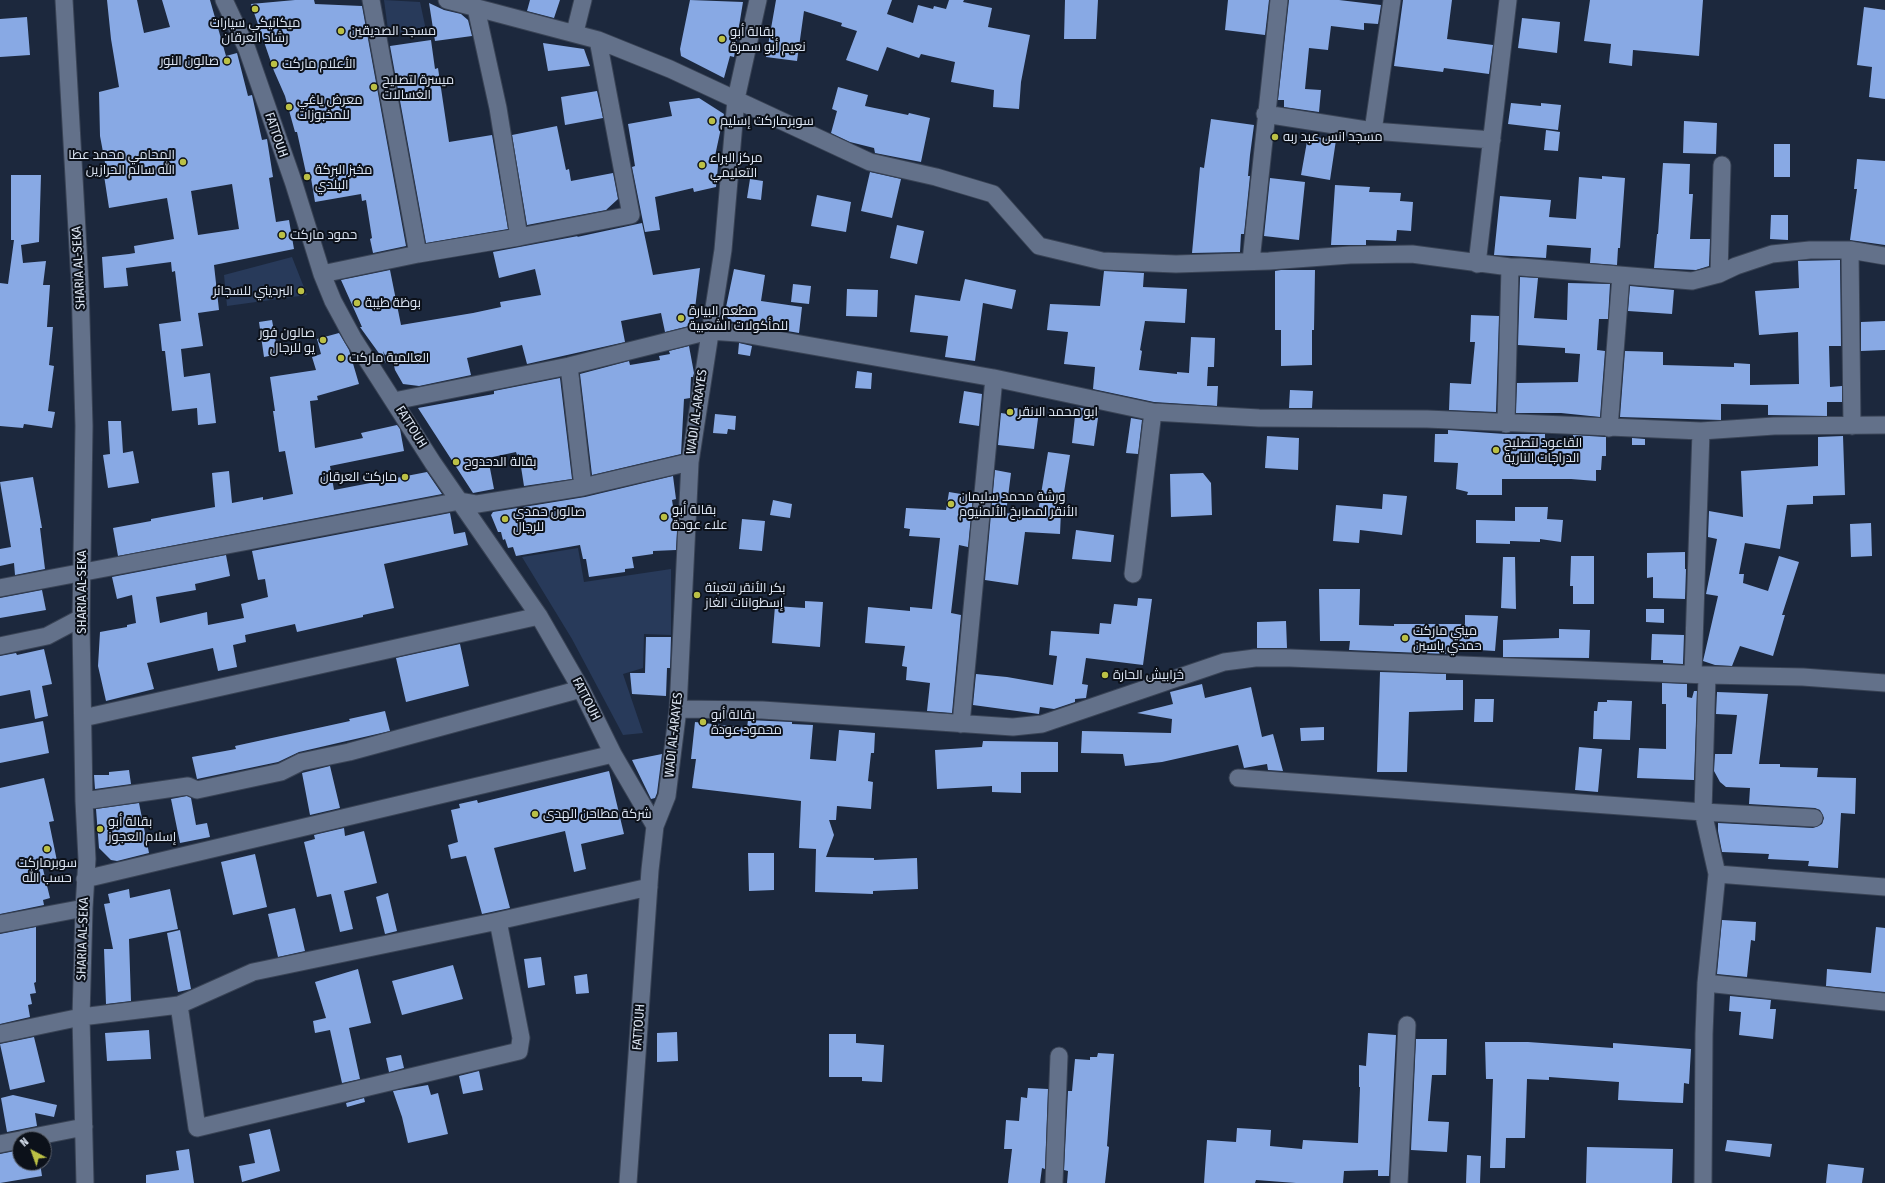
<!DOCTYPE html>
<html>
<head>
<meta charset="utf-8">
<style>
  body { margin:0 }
  #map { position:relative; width:1885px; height:1183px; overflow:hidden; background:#1c283d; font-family:"Fira Sans Condensed",sans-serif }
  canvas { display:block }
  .north { position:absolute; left:12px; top:1131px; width:40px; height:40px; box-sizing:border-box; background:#0c111a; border:1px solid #5f6570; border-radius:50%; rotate:319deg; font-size:11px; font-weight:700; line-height:16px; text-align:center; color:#dbe4f2 }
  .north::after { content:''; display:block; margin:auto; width:14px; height:18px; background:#bbc045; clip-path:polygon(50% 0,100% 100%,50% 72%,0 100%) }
</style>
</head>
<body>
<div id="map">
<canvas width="1885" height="1183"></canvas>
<div class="north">N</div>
</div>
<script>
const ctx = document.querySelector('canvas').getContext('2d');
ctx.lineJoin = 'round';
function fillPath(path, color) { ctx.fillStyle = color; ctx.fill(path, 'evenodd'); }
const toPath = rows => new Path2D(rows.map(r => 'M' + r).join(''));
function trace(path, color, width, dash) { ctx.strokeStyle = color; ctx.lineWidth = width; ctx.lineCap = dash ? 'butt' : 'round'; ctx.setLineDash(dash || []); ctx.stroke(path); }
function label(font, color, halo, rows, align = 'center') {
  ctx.font = font + ' "Fira Sans Condensed",Cairo,sans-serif'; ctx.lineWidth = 4; ctx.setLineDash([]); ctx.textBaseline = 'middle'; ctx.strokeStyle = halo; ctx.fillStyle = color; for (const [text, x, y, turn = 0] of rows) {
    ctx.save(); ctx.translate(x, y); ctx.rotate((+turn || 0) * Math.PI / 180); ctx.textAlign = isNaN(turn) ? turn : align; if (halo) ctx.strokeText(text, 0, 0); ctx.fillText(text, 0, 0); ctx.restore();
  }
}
fillPath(toPath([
  [384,0,420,2,426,30,389,37],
  [292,257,307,295,227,306,224,275],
  [578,548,584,582,671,569,671,635,644,634,643,668,623,674,643,733,623,735,572,639,522,557]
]), '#283a5a');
fillPath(toPath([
  [107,0,137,0,144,33,170,27,162,0,210,0,226,56,237,53,248,96,252,95,262,140,267,139,273,177,269,178,276,222,289,220,294,249,214,265,219,310,198,313,203,346,181,349,184,377,210,373,216,423,198,425,197,408,172,411,165,351,162,351,159,324,181,321,175,271,172,272,171,262,126,268,128,286,104,288,102,257,129,254,135,253,134,246,174,239,167,198,109,208,103,169,106,168,100,136,99,92,119,87,111,39],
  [232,184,239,229,198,235,191,191],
  [295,0,314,0,315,4,362,6,406,246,373,253,370,239,372,238,366,200,362,201,361,194,315,202,310,172,306,173,297,132,295,132,285,96,274,71,251,4],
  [530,0,560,0,554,18,527,11],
  [690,0,743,2,734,57,730,56,724,78,681,56,680,49],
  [776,0,892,0,887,14,913,23,918,5,933,9,934,6,946,9,949,0,964,0,963,2,992,8,988,27,1030,35,1021,82,1019,109,993,107,994,90,951,82,955,62,921,54,919,58,887,47,878,71,846,60,857,31,841,26,842,23,804,11,797,61,766,57],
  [1065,0,1098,0,1096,39,1064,39],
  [1228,0,1269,0,1265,35,1225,30],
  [1289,0,1339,0,1381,5,1378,24,1364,23,1364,30,1331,26,1328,50,1309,48,1305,89,1321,90,1319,112,1284,107,1284,100,1278,100],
  [1403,0,1452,0,1447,39,1493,45,1489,74,1444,68,1443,72,1394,66],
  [1590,0,1703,0,1699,56,1633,50,1632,66,1609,63,1611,44,1584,41],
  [429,3,444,10,461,14,468,20,472,36,435,41],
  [1864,7,1885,10,1885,99,1869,97,1872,67,1857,65],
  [27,17,30,55,0,57,0,19],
  [1522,18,1560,22,1557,53,1518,48],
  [431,40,435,69,438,68,449,142,492,135,508,229,426,243,390,46],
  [543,43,584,49,590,66,548,71],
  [838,87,868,95,865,106,908,115,909,113,930,118,921,162,875,153,874,148,850,142,831,133,837,111,832,109],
  [597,91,603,118,565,125,561,97],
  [699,98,724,114,715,156,719,156,716,187,694,192,693,188,655,197,660,230,645,232,632,167,635,166,628,124,672,116,669,102],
  [1511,103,1541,106,1541,103,1561,105,1558,130,1508,124],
  [1211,119,1254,125,1250,155,1248,176,1250,176,1244,234,1241,234,1240,252,1192,253,1200,167,1204,168],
  [1684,121,1717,123,1716,154,1683,153],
  [557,126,566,170,569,169,571,181,613,173,618,199,606,210,527,225,512,135],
  [1546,130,1560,132,1558,151,1544,150],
  [1308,136,1336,140,1330,180,1301,175],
  [1774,144,1790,144,1790,177,1774,177],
  [1857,159,1885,161,1885,245,1850,240,1857,189,1854,189],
  [1663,163,1690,164,1689,194,1693,194,1690,239,1710,239,1709,266,1696,270,1654,268,1657,234,1658,234],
  [870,172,901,179,892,218,861,211],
  [11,175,41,175,39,242,21,245,23,263,46,261,43,285,50,285,47,327,53,327,49,365,54,366,48,411,55,412,52,428,24,424,23,428,0,426,0,283,8,284,14,240,11,240],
  [1602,176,1625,178,1620,248,1618,248,1617,265,1590,263,1591,248,1547,245,1546,258,1494,255,1500,196,1551,200,1549,217,1576,219,1579,177,1602,179],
  [1270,178,1305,182,1299,240,1264,236],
  [750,179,763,181,761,200,747,198],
  [1335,185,1370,187,1369,192,1401,193,1400,201,1413,202,1411,231,1397,230,1396,241,1366,240,1366,245,1331,245],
  [817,195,851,202,846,232,811,226],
  [1771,215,1788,215,1788,240,1770,239],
  [642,223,653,275,700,268,693,325,665,332,661,313,621,321,625,342,527,364,522,345,467,358,471,375,419,386,403,384,395,370,391,353,385,355,383,351,386,363,360,327,362,327,341,280,390,270,401,325,473,313,501,307,500,302,541,295,535,269,499,278,493,252,578,236,577,237],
  [897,225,924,231,917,264,890,258],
  [1840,260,1841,346,1829,346,1830,387,1842,386,1842,402,1827,402,1827,416,1768,415,1768,405,1721,404,1721,420,1620,417,1625,351,1663,352,1663,365,1734,367,1734,363,1750,364,1750,385,1799,384,1798,332,1759,335,1755,291,1799,288,1798,261],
  [734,269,765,275,761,301,802,307,799,333,729,321,725,312],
  [1281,270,1315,270,1314,330,1312,330,1312,365,1281,366,1281,330,1275,330,1275,271],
  [1104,271,1144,273,1143,287,1187,289,1185,323,1145,321,1140,350,1142,351,1139,370,1177,374,1177,372,1189,373,1191,337,1215,338,1214,367,1208,367,1207,386,1218,386,1217,406,1154,402,1093,389,1095,367,1064,364,1068,332,1047,330,1050,304,1100,306],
  [1520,277,1538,278,1534,318,1567,320,1568,283,1610,284,1608,319,1599,319,1597,350,1605,351,1600,417,1561,413,1516,413,1517,383,1578,382,1580,354,1565,353,1565,348,1518,345],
  [965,279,1016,290,1012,309,983,303,975,361,945,357,948,336,910,332,915,295,960,301],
  [793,284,811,286,809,304,791,302],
  [1630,286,1674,290,1672,314,1628,311],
  [847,289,878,290,877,317,846,316],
  [1471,315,1499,316,1496,412,1449,410,1450,383,1471,384,1475,342,1470,342],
  [272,320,278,354,264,357,259,322],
  [1885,321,1885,350,1861,351,1861,322],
  [339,333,349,350,359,384,317,396,318,400,310,401,315,448,363,438,361,433,397,425,400,429,404,451,330,466,334,490,427,472,442,494,118,556,113,528,151,521,151,519,215,507,212,473,229,471,232,503,263,497,263,500,293,494,285,451,279,452,273,411,275,411,270,377,316,370,312,357,321,354,317,339],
  [739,343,752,346,750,356,738,354],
  [689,346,694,373,693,377,691,377,690,398,684,399,681,454,592,475,580,374,629,361,630,365,660,360,659,356,670,354,669,351],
  [857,371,872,373,871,389,855,388],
  [560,378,572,479,524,486,519,454,517,455,516,452,488,458,494,489,473,493,418,408,494,394,494,391],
  [1290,390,1313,391,1312,408,1289,408],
  [964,391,982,394,979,426,959,423],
  [1076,407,1099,411,1094,446,1072,443],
  [1014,408,1039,411,1034,449,998,445,1001,413,1014,415],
  [715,414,736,416,735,430,728,429,727,434,713,433],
  [1131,418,1142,420,1138,454,1126,453],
  [108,421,121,421,123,453,133,451,139,483,108,488,103,455,110,454],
  [1448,430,1505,434,1545,434,1545,443,1573,443,1573,435,1605,437,1606,437,1606,456,1602,456,1601,470,1596,470,1596,481,1571,479,1502,479,1502,495,1467,495,1468,492,1456,489,1458,463,1434,462,1435,434,1448,434],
  [1267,436,1299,438,1298,470,1265,468],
  [1843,436,1845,495,1813,496,1813,504,1787,505,1780,549,1745,543,1739,574,1744,574,1743,583,1768,591,1779,556,1799,562,1782,615,1785,615,1773,656,1740,646,1732,666,1715,665,1703,661,1718,596,1706,594,1717,539,1708,537,1709,511,1743,517,1741,471,1818,466,1818,437],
  [1632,438,1645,439,1645,445,1632,445],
  [1048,452,1070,455,1061,511,1060,534,1025,532,1018,585,985,580,995,470,1011,473,1006,513,1037,518],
  [1203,473,1211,483,1212,515,1171,517,1170,474],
  [673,476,676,499,672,500,677,531,676,550,653,551,653,554,632,557,634,568,625,569,625,572,589,577,586,559,583,559,580,545,516,556,513,547,508,548,505,539,503,540,501,532,498,532,491,515,493,512,585,497],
  [33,477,42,528,40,528,45,569,15,575,14,563,0,566,0,549,11,547,0,482],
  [949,492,973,496,968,547,959,545,951,613,961,615,952,713,927,711,930,683,906,680,907,667,902,666,905,646,865,643,868,607,910,611,910,607,932,609,940,538,909,536,910,529,904,528,906,508,946,510],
  [1383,494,1407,496,1402,535,1360,530,1359,543,1333,541,1336,505,1382,509],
  [773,500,792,504,790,518,770,515],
  [1515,507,1548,507,1547,519,1563,520,1561,542,1540,539,1540,542,1510,541,1510,544,1476,543,1476,520,1515,521],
  [450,513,454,534,465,532,468,545,384,564,394,608,363,615,363,617,297,632,295,624,245,635,246,642,233,645,237,667,218,671,213,648,147,663,154,689,106,701,98,666,100,632,127,627,127,625,136,623,132,595,117,599,112,577,226,555,230,576,195,584,196,590,156,597,160,623,207,612,208,625,244,618,241,604,268,597,265,579,258,580,252,551],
  [742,519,765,521,762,551,739,549],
  [1871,523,1872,556,1851,557,1850,524],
  [1076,530,1114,535,1111,562,1072,559],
  [1685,552,1685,569,1686,569,1685,599,1653,598,1653,577,1647,578,1647,553],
  [1571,556,1594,556,1594,604,1573,604,1573,586,1570,586],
  [1503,557,1515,557,1516,609,1501,608],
  [1319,589,1360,589,1359,625,1394,626,1394,624,1465,624,1465,615,1498,616,1495,651,1447,648,1446,654,1349,650,1350,641,1320,641],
  [42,590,46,610,0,618,0,598],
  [1138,598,1152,599,1143,665,1086,658,1082,684,1088,685,1086,698,1075,699,1075,702,1054,709,1040,707,1039,714,973,705,976,674,1007,677,1053,685,1057,656,1049,655,1051,631,1099,634,1100,623,1111,624,1114,604,1137,606],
  [805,601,823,602,820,647,772,643,775,606,805,608],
  [1646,609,1664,609,1664,623,1646,622],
  [1286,621,1287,648,1257,648,1257,622],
  [1559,629,1590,630,1589,658,1503,657,1503,640,1559,638],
  [1652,634,1684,635,1683,664,1663,663,1663,660,1651,660],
  [646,637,671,637,670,668,667,668,666,696,632,694,630,673,645,673],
  [460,644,469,686,406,702,396,658],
  [44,649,52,684,42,686,48,716,35,719,30,690,0,696,0,656,16,653,17,655],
  [1380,672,1446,674,1446,680,1463,680,1463,710,1409,712,1407,772,1377,772],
  [1662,683,1687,684,1687,697,1692,698,1694,691,1697,691,1694,780,1637,778,1639,748,1666,749,1666,704,1662,704],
  [1202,684,1205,698,1251,687,1262,737,1273,734,1283,771,1268,770,1267,764,1244,768,1238,745,1162,762,1125,766,1123,754,1081,753,1082,731,1171,733,1172,719,1137,713,1173,704,1170,692],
  [1717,692,1768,694,1759,764,1780,764,1780,767,1818,768,1817,777,1856,778,1855,814,1841,813,1838,868,1808,866,1809,861,1768,859,1769,854,1722,852,1718,831,1718,823,1813,828,1822,824,1824,818,1820,810,1815,808,1749,804,1750,788,1726,787,1720,782,1714,771,1715,754,1732,754,1737,715,1716,714],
  [1475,699,1494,699,1493,722,1474,722],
  [1607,700,1632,701,1630,740,1593,739,1594,711,1597,711,1598,702,1607,702],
  [385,711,390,731,299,752,278,762,197,779,192,757,236,749,235,746,350,721,349,719],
  [748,720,792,722,792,724,813,725,810,759,836,761,839,730,875,733,874,753,871,753,868,781,873,782,871,809,837,806,836,820,829,820,834,835,826,857,874,858,874,860,917,858,918,889,873,891,873,894,815,892,816,849,799,848,801,801,692,788,696,759,691,759,695,722,747,728],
  [43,721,49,753,0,763,0,729],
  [1324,727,1324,740,1301,741,1300,728],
  [983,741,1058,742,1058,772,1021,772,1021,793,992,792,992,786,937,789,935,750,982,747],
  [1579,747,1602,749,1598,792,1575,790],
  [662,754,657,793,655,798,651,799,632,760],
  [330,766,340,808,310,815,302,773],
  [129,770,131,784,95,789,94,775,109,775,109,772],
  [609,771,624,834,581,844,586,869,574,872,565,831,494,848,510,908,482,914,466,856,451,859,448,845,458,842,451,810,460,808,459,804,477,800,478,803],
  [44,778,54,821,49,822,57,861,42,865,50,898,43,900,44,905,0,914,0,788],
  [187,796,191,798,196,825,207,823,210,837,180,843,171,799],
  [139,803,149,853,117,861,111,860,99,848,96,809],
  [344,828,345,836,364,831,377,883,344,891,353,929,340,932,331,894,317,897,304,842,315,839,314,835],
  [748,853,774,853,774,890,749,891],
  [255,854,267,907,233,915,221,862],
  [129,889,130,898,170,889,178,929,129,939,131,1001,106,1004,104,949,113,949,104,904,110,903,108,894],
  [388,893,397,931,385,934,376,897],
  [295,908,305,951,278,957,268,914],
  [1722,920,1756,922,1755,941,1751,940,1747,977,1717,974],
  [36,927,36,982,34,983,36,993,30,994,32,1004,28,1005,30,1017,0,1024,0,934],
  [1876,927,1885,928,1885,992,1826,986,1827,969,1871,973],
  [180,930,191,989,178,992,167,933],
  [541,957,545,985,528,988,524,959],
  [453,965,463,999,402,1015,392,981],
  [358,969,371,1023,349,1028,360,1079,342,1083,330,1030,315,1033,313,1021,326,1018,315,982],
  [587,974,589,993,576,994,574,976],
  [1730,996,1771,1000,1770,1009,1776,1009,1773,1039,1739,1035,1741,1012,1729,1011],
  [149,1030,151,1059,107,1061,105,1033],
  [677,1032,678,1061,657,1062,657,1033],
  [1368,1033,1396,1035,1389,1176,1378,1176,1378,1170,1344,1171,1343,1183,1296,1183,1256,1180,1255,1183,1204,1183,1207,1140,1236,1142,1237,1128,1271,1130,1270,1146,1302,1149,1303,1140,1358,1143,1360,1087,1359,1087,1359,1065,1366,1066],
  [829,1034,856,1034,856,1043,884,1045,882,1082,862,1081,862,1077,829,1077],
  [34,1037,45,1082,10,1090,0,1044],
  [1416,1039,1447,1039,1446,1075,1432,1075,1428,1121,1449,1122,1447,1152,1411,1150],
  [1485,1042,1528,1042,1613,1048,1613,1043,1691,1049,1689,1084,1684,1083,1683,1103,1656,1102,1618,1100,1619,1082,1549,1077,1549,1080,1527,1079,1525,1138,1506,1138,1505,1168,1490,1168,1493,1079,1486,1079],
  [1098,1053,1114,1054,1107,1146,1109,1147,1105,1183,1067,1183,1068,1171,1064,1170,1068,1091,1072,1091,1075,1059,1090,1060,1090,1057,1097,1057],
  [401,1055,404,1068,389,1072,386,1058],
  [479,1071,483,1090,463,1094,459,1076],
  [428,1085,431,1095,438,1093,448,1134,408,1143,402,1117,393,1091],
  [1028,1088,1048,1089,1045,1169,1042,1168,1040,1183,1008,1183,1012,1149,1004,1149,1006,1120,1019,1121,1021,1097,1027,1098],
  [13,1095,57,1105,54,1117,35,1113,37,1126,7,1132,1,1098],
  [364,1098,365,1102,347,1107,346,1103],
  [270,1129,280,1171,242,1182,239,1166,255,1163,249,1134],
  [1727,1140,1772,1144,1770,1157,1725,1151],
  [1587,1147,1673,1149,1672,1183,1586,1183],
  [189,1149,194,1183,146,1183,146,1175,179,1170,176,1151],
  [20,1150,20,1163,40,1163,42,1176,0,1183,0,1154],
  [1467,1155,1481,1156,1480,1183,1466,1183],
  [1828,1164,1864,1168,1862,1183,1826,1183]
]), '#88a9e4');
const minor = toPath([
  [64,0,80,284,84,426,81,624,84,801,87,859,84,908,81,1017,85,1183],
  [224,0,247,49,294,184,322,274,333,301,353,338,433,463,539,616,581,689,613,754,655,826],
  [371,0,418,254],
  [447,0,598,40,670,69,870,162,936,177,993,194,1039,246,1102,261,1176,264,1269,261,1350,255,1412,254,1510,267,1521,267,1692,281,1719,274,1722,165],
  [476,8,498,108,519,237],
  [575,32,583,0],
  [1265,114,1373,131,1392,0],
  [1373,131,1492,140],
  [1850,250,1852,426],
  [1251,261,1279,0],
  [1477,264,1508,0],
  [322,274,418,254,519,237,631,215,598,40],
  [1719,274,1736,266,1772,254,1810,250,1850,250,1885,256],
  [569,366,583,487],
  [394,401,569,366,709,331,738,333,994,378,1153,412,1259,418,1427,419,1701,431,1774,426,1885,425],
  [1506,424,1510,267],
  [1609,428,1621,276],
  [1133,574,1153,412],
  [0,588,460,501,477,504,583,487,690,462],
  [0,646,47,636,81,618],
  [1693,674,1701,431],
  [678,709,762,710,1013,727,1042,724,1224,662,1255,658,1290,658,1707,675,1803,677,1885,683],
  [83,718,539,616],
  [961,724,994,378],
  [1238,778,1703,812,1814,818],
  [84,801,188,786,197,790,281,772,301,762,349,752,581,689],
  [1717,874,1885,887],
  [85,879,613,754],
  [0,924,84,908],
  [1706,983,1885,1002],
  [179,1005,197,1128,519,1051,521,1038,498,921],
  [0,1034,81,1017,179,1005,253,972,498,921,649,887],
  [23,1139,84,1127],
  [0,1144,20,1140],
  [628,1183,650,870,655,826,667,796,678,709,690,462,723,250,736,99,758,0],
  [1054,1183,1059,1056],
  [1399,1183,1407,1025],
  [1703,1183,1704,1034,1706,983,1717,874,1703,812,1707,675]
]);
trace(minor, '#394355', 19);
trace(minor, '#63718a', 17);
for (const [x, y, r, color] of [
  [255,9,4,"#bbc045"],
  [341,31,4,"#bbc045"],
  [722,39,4,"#bbc045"],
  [227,61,4,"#bbc045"],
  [274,64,4,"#bbc045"],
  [374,87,4,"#bbc045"],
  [289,107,4,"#bbc045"],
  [712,121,4,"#bbc045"],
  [1275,137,4,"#bbc045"],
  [183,162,4,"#bbc045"],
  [702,165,4,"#bbc045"],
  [307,177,4,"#bbc045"],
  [282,235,4,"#bbc045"],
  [301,291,4,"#bbc045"],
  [357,303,4,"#bbc045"],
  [681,318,4,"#bbc045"],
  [323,340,4,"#bbc045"],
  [341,358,4,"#bbc045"],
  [1010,412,4,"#bbc045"],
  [1496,450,4,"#bbc045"],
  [456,462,4,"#bbc045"],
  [405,477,4,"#bbc045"],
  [951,504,4,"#bbc045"],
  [664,517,4,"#bbc045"],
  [505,519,4,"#bbc045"],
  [697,595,4,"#bbc045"],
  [1405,638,4,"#bbc045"],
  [1105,675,4,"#bbc045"],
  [703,722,4,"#bbc045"],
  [535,814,4,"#bbc045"],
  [100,829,4,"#bbc045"],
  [47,849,4,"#bbc045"]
]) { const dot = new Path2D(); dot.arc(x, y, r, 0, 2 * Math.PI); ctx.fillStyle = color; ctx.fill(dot); trace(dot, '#0c111a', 1.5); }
label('13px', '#dbe4f2', '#0c111a', [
  ["ميكانيكي سيارات",255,23,"center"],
  ["رشاد العرقان",255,38,"center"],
  ["مسجد الصديقين",349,31],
  ["بقالة أبو",730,32],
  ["نعيم أبو سمرة",730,47],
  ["صالون النور",219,61,"right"],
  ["الأعلام ماركت",282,64],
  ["ميسرة لتصليح",382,80],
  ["الغسالات",382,95],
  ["معرض ياغي",297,100],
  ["للمخبوزات",297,115],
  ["سوبرماركت إسليم",720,121],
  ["مسجد انس عبد ربه",1283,137],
  ["المحامي محمد عطا",175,155,"right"],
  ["الله سالم الحرازين",175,170,"right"],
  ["مركز البراء",710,158],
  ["التعليمي",710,173],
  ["مخبز البركة",315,170],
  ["البلدي",315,185],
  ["حمود ماركت",290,235],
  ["البرديني للسجائر",293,291,"right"],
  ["بوظة طيبة",365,303],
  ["مطعم البيارة",689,311],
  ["للمأكولات الشعبية",689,326],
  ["صالون فور",315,333,"right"],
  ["يو للرجال",315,348,"right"],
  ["العالمية ماركت",349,358],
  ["ابو محمد الانقر",1018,412],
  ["القاعود لتصليح",1504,443],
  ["الدراجات النارية",1504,458],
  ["بقالة الدحدوح",464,462],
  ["ماركت العرقان",397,477,"right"],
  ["ورشة محمد سليمان",959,497],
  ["الأنقر لمطابخ الألمنيوم",959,512],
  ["بقالة أبو",672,510],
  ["علاء عودة",672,525],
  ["صالون حمدي",513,512],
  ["للرجال",513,527],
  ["بكر الأنقر لتعبئة",705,588],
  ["إسطوانات الغاز",705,603],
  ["ميني ماركت",1413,631],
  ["حمدي ياسين",1413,646],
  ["خرابيش الحارة",1113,675],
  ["بقالة أبو",711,715],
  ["محمود عودة",711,730],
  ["شركة مطاحن الهدى",543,814],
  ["بقالة أبو",108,822],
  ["إسلام العجوز",108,837],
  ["سوبرماركت",47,863,"center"],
  ["حسب الله",47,878,"center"]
], 'left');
label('13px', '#dbe4f2', '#0c111a', [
  ["FATTOUH",276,135,71],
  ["SHARIA AL-SEKA",79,268,-93],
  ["WADI AL-ARAYES",697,412,-82],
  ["FATTOUH",411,427,58],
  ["SHARIA AL-SEKA",82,592,-90],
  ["FATTOUH",586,699,63],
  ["WADI AL-ARAYES",674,735,-84],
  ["SHARIA AL-SEKA",83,939,-88],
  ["FATTOUH",639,1027,-86]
]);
</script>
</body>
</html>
